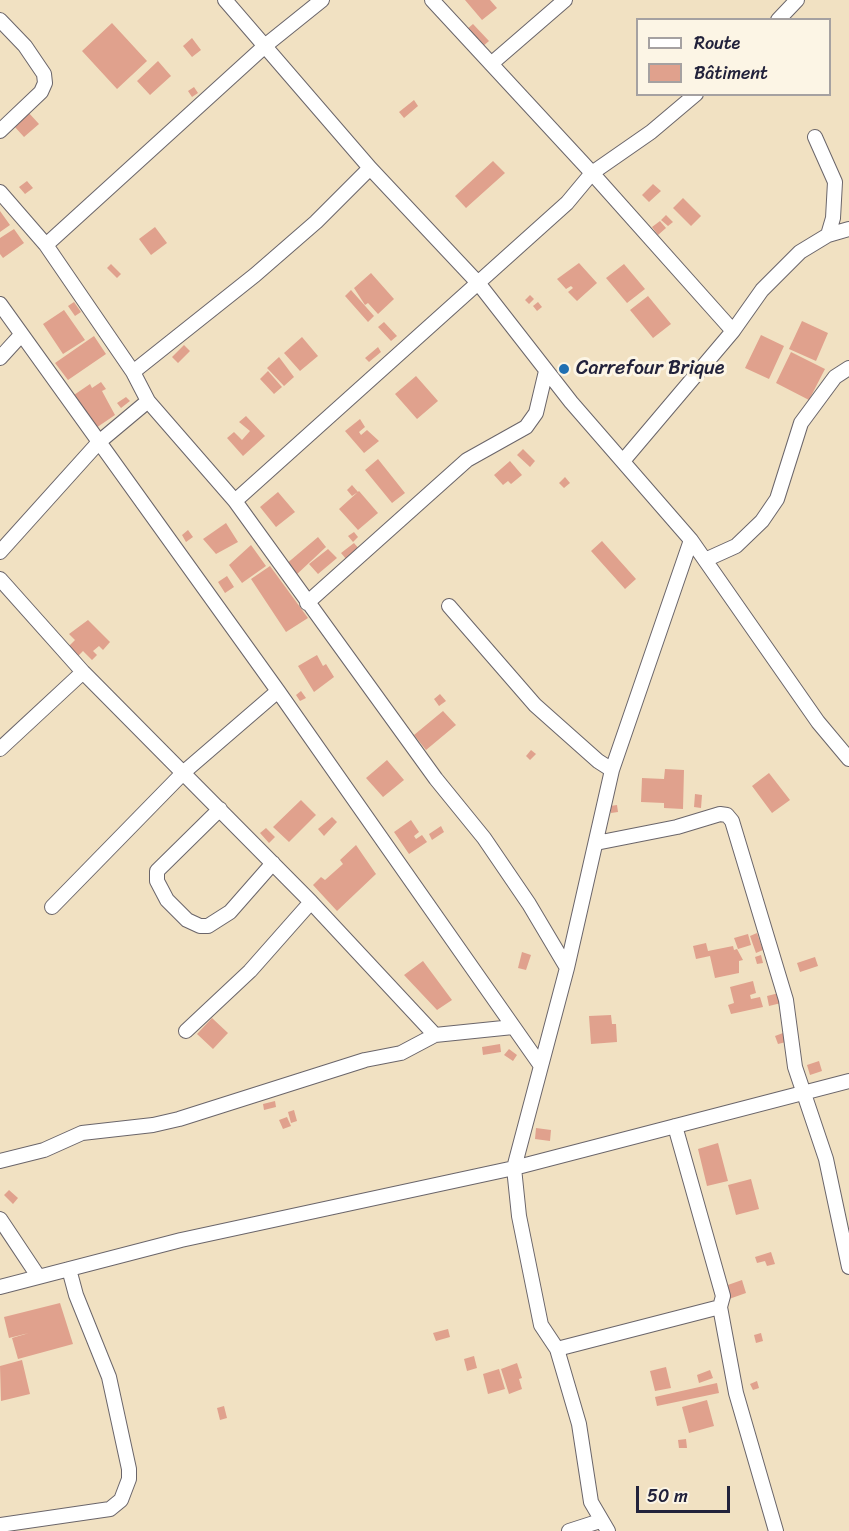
<!DOCTYPE html>
<html>
<head>
<meta charset="utf-8">
<style>
  body { margin:0 }
  #map { position:relative; width:849px; height:1531px; overflow:hidden; background:#f1e1c2; font-family:Sriracha,sans-serif }
  canvas { display:block }
  .legend { position:absolute; left:636px; top:18px; width:195px; height:78px; box-sizing:border-box; background:#fcf5e5; border:2px solid #a5a1a1; margin:0; padding:8px 10px; list-style:none; font-size:18px; color:#22223b }
  .legend li { display:flex; align-items:center; gap:12px; height:30px }
  .legend b { width:30px; border:2px solid #a5a1a1 }
  .scale { position:absolute; left:636px; top:1486px; width:94px; height:27px; box-sizing:border-box; border:3px solid #22223b; border-top:0; padding-left:8px; font-size:18px; line-height:21px; white-space:nowrap; color:#22223b; -webkit-text-stroke:4px #fcf5e5; paint-order:stroke }
</style>
</head>
<body>
<div id="map">
<canvas width="849" height="1531"></canvas>
<ul class="legend">
<li><b style="height:8px;background:#fff"></b>Route</li>
<li><b style="height:16px;background:#e0a18d"></b>Bâtiment</li>
</ul>
<div class="scale">50 m</div>
</div>
<script>
const ctx = document.querySelector('canvas').getContext('2d');
ctx.lineJoin = 'round';
function fillPath(path, color) { ctx.fillStyle = color; ctx.fill(path, 'evenodd'); }
const toPath = rows => new Path2D(rows.map(r => 'M' + r).join(''));
function trace(path, color, width, dash) { ctx.strokeStyle = color; ctx.lineWidth = width; ctx.lineCap = dash ? 'butt' : 'round'; ctx.setLineDash(dash || []); ctx.stroke(path); }
function label(font, color, halo, rows, align = 'center') {
  ctx.font = font + ' Sriracha,sans-serif'; ctx.lineWidth = 6; ctx.setLineDash([]); ctx.textBaseline = 'middle'; ctx.strokeStyle = halo; ctx.fillStyle = color; for (const [text, x, y, turn = 0] of rows) {
    ctx.save(); ctx.translate(x, y); ctx.rotate((+turn || 0) * Math.PI / 180); ctx.textAlign = isNaN(turn) ? turn : align; if (halo) ctx.strokeText(text, 0, 0); ctx.fillText(text, 0, 0); ctx.restore();
  }
}
fillPath(toPath([
  [465,0,490,0,497,8,482,20],
  [112,23,147,61,117,89,82,51],
  [473,24,489,41,482,47,466,30],
  [192,38,201,50,192,57,183,46],
  [158,61,171,76,150,95,137,81],
  [194,87,198,93,192,97,188,91],
  [414,100,418,106,404,118,399,112],
  [28,112,39,124,24,137,14,126],
  [493,161,505,173,466,208,455,196],
  [27,181,33,188,25,194,19,187],
  [653,184,661,191,649,202,642,195],
  [683,198,701,216,691,226,673,208],
  [0,211,10,225,0,232],
  [666,215,673,222,668,226,661,220],
  [660,221,666,228,658,235,652,227],
  [155,227,167,243,151,255,139,239],
  [14,229,24,243,3,258,0,254,0,238],
  [579,263,597,283,577,301,568,292,573,288,571,286,566,289,557,279],
  [111,264,121,274,117,278,107,268],
  [624,264,645,289,627,303,606,278],
  [371,273,394,299,378,314,368,303,365,305,354,288],
  [351,290,374,316,368,322,345,296],
  [530,295,534,299,529,304,525,300],
  [648,296,671,324,653,338,630,310],
  [74,302,81,312,75,316,68,306],
  [538,302,542,307,537,311,533,306],
  [64,310,85,340,63,354,43,324],
  [802,321,828,333,816,361,789,349],
  [384,322,397,336,391,341,378,327],
  [761,335,784,346,769,379,745,368],
  [94,336,106,354,68,380,55,363],
  [302,337,318,356,300,371,284,353],
  [184,345,190,351,178,363,172,357],
  [378,347,381,352,369,362,365,358],
  [791,352,825,369,809,400,776,383],
  [279,357,294,377,284,386,267,368],
  [268,371,282,387,274,394,260,379],
  [416,376,438,401,417,419,395,394],
  [101,382,106,389,102,391,115,415,93,430,71,397,90,384,92,388],
  [126,397,130,401,121,408,117,403],
  [246,416,265,436,243,456,227,438,234,432,242,440,250,431,239,422],
  [360,419,365,427,359,432,361,435,367,430,379,441,364,453,345,431],
  [523,449,535,461,530,467,517,455],
  [378,459,405,493,392,503,365,470],
  [510,461,522,475,511,484,508,481,503,485,494,475],
  [565,477,570,483,564,488,559,483],
  [352,485,358,492,352,496,347,490],
  [359,491,378,513,358,530,339,509],
  [278,492,295,512,276,527,260,507],
  [226,523,238,542,216,554,203,539],
  [188,530,193,537,186,542,182,535],
  [354,532,358,537,353,542,348,536],
  [318,537,326,547,295,576,285,565],
  [602,541,636,579,625,589,591,551],
  [354,543,360,550,347,560,341,553],
  [251,545,266,566,242,583,229,565],
  [328,549,337,558,318,574,309,564],
  [270,566,308,618,286,632,251,579],
  [227,576,234,587,225,593,218,582],
  [88,620,110,642,103,650,99,646,93,651,97,655,92,660,83,651,78,656,68,647,75,640,69,634],
  [317,655,323,666,326,664,334,677,314,692,298,666],
  [301,691,306,698,300,701,296,695],
  [440,694,446,701,439,706,434,699],
  [443,711,456,725,426,750,414,735],
  [531,750,536,754,530,760,526,756],
  [387,760,404,780,383,797,366,778],
  [665,769,684,770,683,809,664,808,664,803,641,802,642,778,664,779],
  [769,773,790,800,772,813,752,786],
  [695,794,702,795,701,808,694,807],
  [301,800,316,815,289,842,273,827],
  [617,805,618,812,611,813,610,806],
  [332,817,337,822,324,836,318,829],
  [411,820,419,832,414,836,416,839,422,835,427,842,409,854,394,832],
  [441,826,444,832,432,840,429,834],
  [266,828,275,837,269,843,260,833],
  [356,845,376,874,337,911,313,885,321,877,325,880,343,864,340,860],
  [757,933,763,950,756,953,750,936],
  [748,934,751,945,738,949,734,938],
  [706,943,708,951,733,946,734,950,737,949,743,960,739,961,739,973,715,978,710,956,696,959,693,946],
  [522,952,531,955,526,970,518,968],
  [761,955,763,963,757,964,755,957],
  [815,957,818,966,800,972,797,963],
  [423,961,452,1000,437,1010,404,975],
  [753,981,756,993,750,995,751,999,760,997,763,1007,731,1014,728,1005,734,1003,730,987],
  [779,993,781,1003,769,1006,767,996],
  [611,1015,612,1024,616,1024,617,1042,591,1044,589,1016],
  [212,1018,228,1033,213,1049,197,1034],
  [783,1033,786,1042,778,1044,775,1036],
  [500,1044,501,1052,483,1055,482,1047],
  [509,1049,517,1055,513,1061,504,1055],
  [819,1061,822,1071,810,1075,807,1065],
  [275,1101,276,1107,264,1110,263,1104],
  [294,1110,297,1121,291,1123,288,1112],
  [287,1117,291,1126,283,1129,279,1120],
  [536,1128,551,1130,550,1141,535,1139],
  [718,1143,728,1181,707,1186,698,1149],
  [751,1179,759,1209,736,1215,728,1185],
  [9,1190,18,1198,13,1204,4,1195],
  [771,1252,775,1264,767,1266,765,1261,757,1263,755,1257],
  [742,1280,746,1293,729,1299,725,1286],
  [60,1303,73,1344,18,1359,12,1338,29,1333,9,1338,4,1317],
  [448,1329,450,1337,436,1341,433,1333],
  [761,1333,763,1341,756,1343,754,1335],
  [474,1356,477,1368,467,1371,464,1359],
  [22,1360,30,1394,1,1401,0,1366],
  [517,1363,522,1378,519,1379,522,1389,509,1394,501,1369],
  [666,1367,671,1388,655,1391,650,1371],
  [499,1369,505,1389,488,1394,483,1374],
  [710,1370,713,1378,699,1383,697,1375],
  [757,1381,759,1388,753,1390,750,1384],
  [717,1383,719,1393,657,1406,655,1397],
  [707,1400,714,1426,689,1433,682,1407],
  [224,1406,227,1418,220,1420,217,1408],
  [686,1439,687,1448,679,1448,678,1440]
]), '#e0a18d');
const minor = toPath([
  [225,0,370,168,479,284,571,402,691,540,818,722,849,759],
  [432,0,592,173,733,331],
  [0,20,25,46,44,74,45,83,41,92,0,131],
  [778,20,797,0],
  [491,64,565,0],
  [815,137,835,182,833,218,828,235],
  [0,192,46,245,133,372,148,401,235,501,436,779,484,838,529,904,567,968],
  [46,245,266,45,322,0],
  [0,304,278,691,541,1066],
  [0,358,21,335],
  [133,372,255,275,316,222,370,168],
  [623,461,733,331,762,290,800,252,828,235,849,229],
  [235,501,567,203,592,173,651,132,696,94],
  [0,552,99,442,148,401],
  [705,560,736,546,762,521,777,499,801,423,835,377,849,368],
  [0,579,83,672,311,902,435,1035],
  [307,603,467,460,526,427,536,413,546,371],
  [449,606,535,705,598,761,612,770],
  [0,749,83,672],
  [220,809,157,871,157,881,167,900,187,920,200,926,208,926,230,912,273,863],
  [596,843,677,827,720,814,727,815,732,821,786,1000,795,1067,826,1159,849,1267],
  [52,907,184,772,278,691],
  [186,1031,250,971,311,902],
  [0,1161,44,1150,82,1133,153,1125,179,1119,365,1060,401,1053,435,1035,513,1027],
  [0,1219,38,1276],
  [0,1287,181,1240,514,1168,849,1081],
  [720,1307,736,1393,776,1531],
  [557,1349,720,1307,723,1296,675,1126],
  [0,1525,110,1509,121,1500,129,1479,129,1469,109,1377,76,1295,69,1269],
  [569,1531,600,1521],
  [608,1531,591,1502,579,1424,557,1349,541,1325,519,1216,514,1168,567,968,612,770,691,540]
]);
trace(minor, '#6a656a', 16);
trace(minor, '#fff', 14);
for (const [x, y, r, color] of [
  [564,369,6,"#1f6fb2"]
]) { const dot = new Path2D(); dot.arc(x, y, r, 0, 2 * Math.PI); ctx.fillStyle = color; ctx.fill(dot); trace(dot, '#fcf5e5', 2); }
label('20px', '#22223b', '#fcf5e5', [
  ["Carrefour Brique",576,369]
], 'left');
</script>
</body>
</html>
